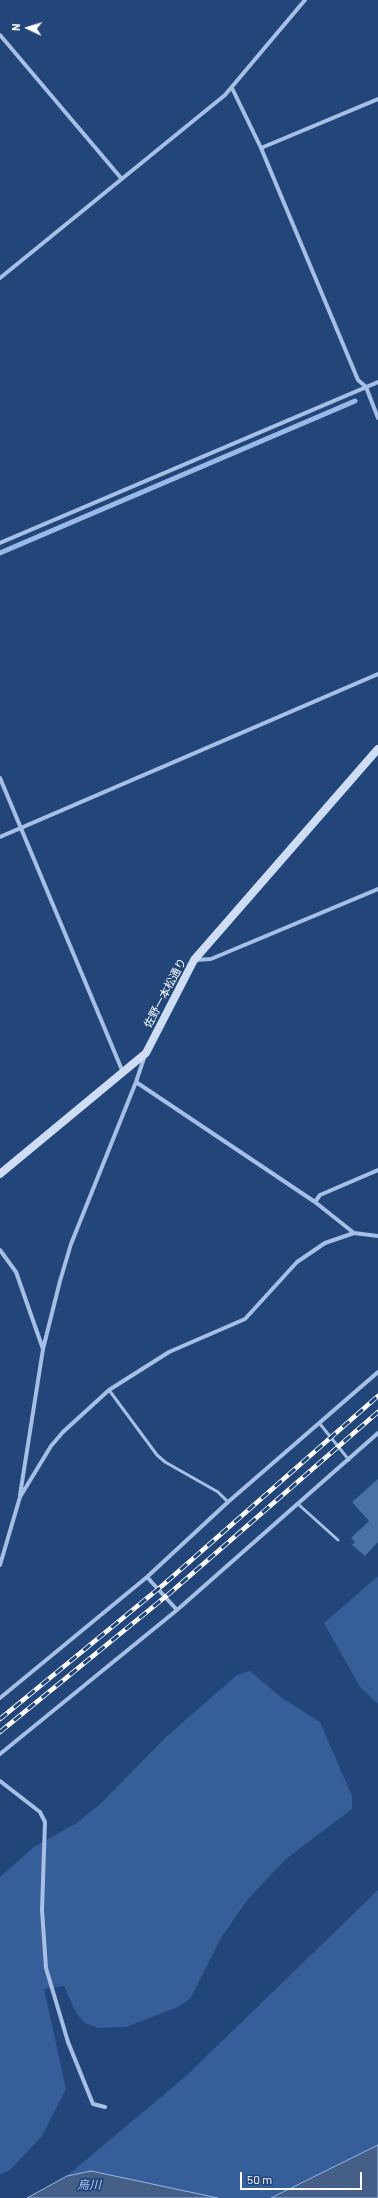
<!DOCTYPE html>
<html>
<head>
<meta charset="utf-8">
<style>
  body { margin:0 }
  #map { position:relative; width:378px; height:2198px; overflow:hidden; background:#22457a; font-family:Barlow,sans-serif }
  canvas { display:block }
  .north { position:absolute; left:8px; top:8px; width:40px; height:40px; -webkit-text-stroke:3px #22457a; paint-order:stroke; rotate:274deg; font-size:11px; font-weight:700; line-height:16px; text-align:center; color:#fff }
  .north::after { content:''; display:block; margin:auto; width:14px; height:18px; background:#fff; clip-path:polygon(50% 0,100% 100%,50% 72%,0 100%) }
  .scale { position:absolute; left:240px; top:2172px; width:122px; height:18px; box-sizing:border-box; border:2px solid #fff; border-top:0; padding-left:5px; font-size:12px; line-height:14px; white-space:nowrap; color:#fff; -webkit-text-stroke:3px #22457a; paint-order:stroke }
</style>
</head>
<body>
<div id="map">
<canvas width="378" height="2198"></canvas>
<div class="north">N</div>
<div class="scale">50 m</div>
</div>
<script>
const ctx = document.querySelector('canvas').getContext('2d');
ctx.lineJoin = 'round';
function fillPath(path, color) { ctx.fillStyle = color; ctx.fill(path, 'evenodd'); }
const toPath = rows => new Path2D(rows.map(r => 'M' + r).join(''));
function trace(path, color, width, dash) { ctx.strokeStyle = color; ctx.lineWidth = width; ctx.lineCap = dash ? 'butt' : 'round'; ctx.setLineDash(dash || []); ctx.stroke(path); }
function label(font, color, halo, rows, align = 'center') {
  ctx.font = font + ' Barlow,"Noto Sans JP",sans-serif'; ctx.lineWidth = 3.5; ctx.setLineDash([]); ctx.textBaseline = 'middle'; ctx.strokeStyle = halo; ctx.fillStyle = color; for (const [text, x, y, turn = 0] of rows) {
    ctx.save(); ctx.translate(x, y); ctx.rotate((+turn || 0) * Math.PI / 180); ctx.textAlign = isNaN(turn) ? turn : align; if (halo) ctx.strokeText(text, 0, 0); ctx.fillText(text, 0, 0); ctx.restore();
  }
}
fillPath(toPath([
  [378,1576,378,1704,360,1687,324,1623],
  [250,1671,282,1698,320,1722,352,1796,352,1809,286,1859,248,1899,221,1938,190,1999,178,2007,126,2027,99,2028,86,2024,76,2013,64,1986,44,1989,66,2089,42,2136,11,2169,0,2175,0,1877,34,1847,78,1822,101,1803,166,1737,237,1675],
  [378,1890,378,2145,271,2198,218,2198,91,2171,67,2176,187,2075]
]), '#365e98');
const water = toPath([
  [378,2145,378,2198,271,2198,378,2145],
  [91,2171,218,2198,27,2198,67,2176,91,2171]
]);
fillPath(water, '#455f86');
trace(water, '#99bae6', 1);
trace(toPath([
  [0,553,355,401]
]), '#99bae6', 5);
fillPath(toPath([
  [378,1479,378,1542,365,1556,352,1545,355,1542,351,1538,369,1521,352,1502]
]), '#4b70a3');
trace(toPath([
  [109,1390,157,1455,165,1462,218,1492,228,1502],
  [320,1424,349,1460],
  [298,1504,338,1540]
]), '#a5bfe5', 3);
trace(toPath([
  [0,35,121,178],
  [232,88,261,148,358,380,366,387,378,418],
  [261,148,378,99],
  [0,278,225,95,305,0],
  [0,543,378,382],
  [0,778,122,1070],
  [0,837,378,674],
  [195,960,211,959,378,889],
  [136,1082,315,1202,354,1233],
  [315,1202,320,1195,378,1170],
  [0,1250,16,1272,43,1349],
  [20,1495,43,1349,60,1281,71,1244,136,1082,145,1055],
  [0,1565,20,1497,51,1446,63,1432,109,1390,169,1352,245,1319,297,1262,325,1243,354,1233,378,1236],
  [147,1577,177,1610],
  [0,1698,147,1577,228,1502,378,1372],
  [0,1754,177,1610,378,1433],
  [0,1781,40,1812,45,1822,42,1910,46,1968,68,2042,93,2104,105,2107]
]), '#a5bfe5', 4);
trace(toPath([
  [0,1174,146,1053,194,960,378,749]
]), '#ceddf4', 8);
const rail = toPath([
  [0,1719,163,1585,378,1396],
  [0,1732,170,1593,378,1412]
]);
trace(rail, '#fff', 4.5);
trace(rail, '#22457a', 3, [9]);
label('11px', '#fff', '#22457a', [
  ["佐野一本松通り",165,993,-62]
]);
label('italic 12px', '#b0c9ed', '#22457a', [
  ["烏川",89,2185]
]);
</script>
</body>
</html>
